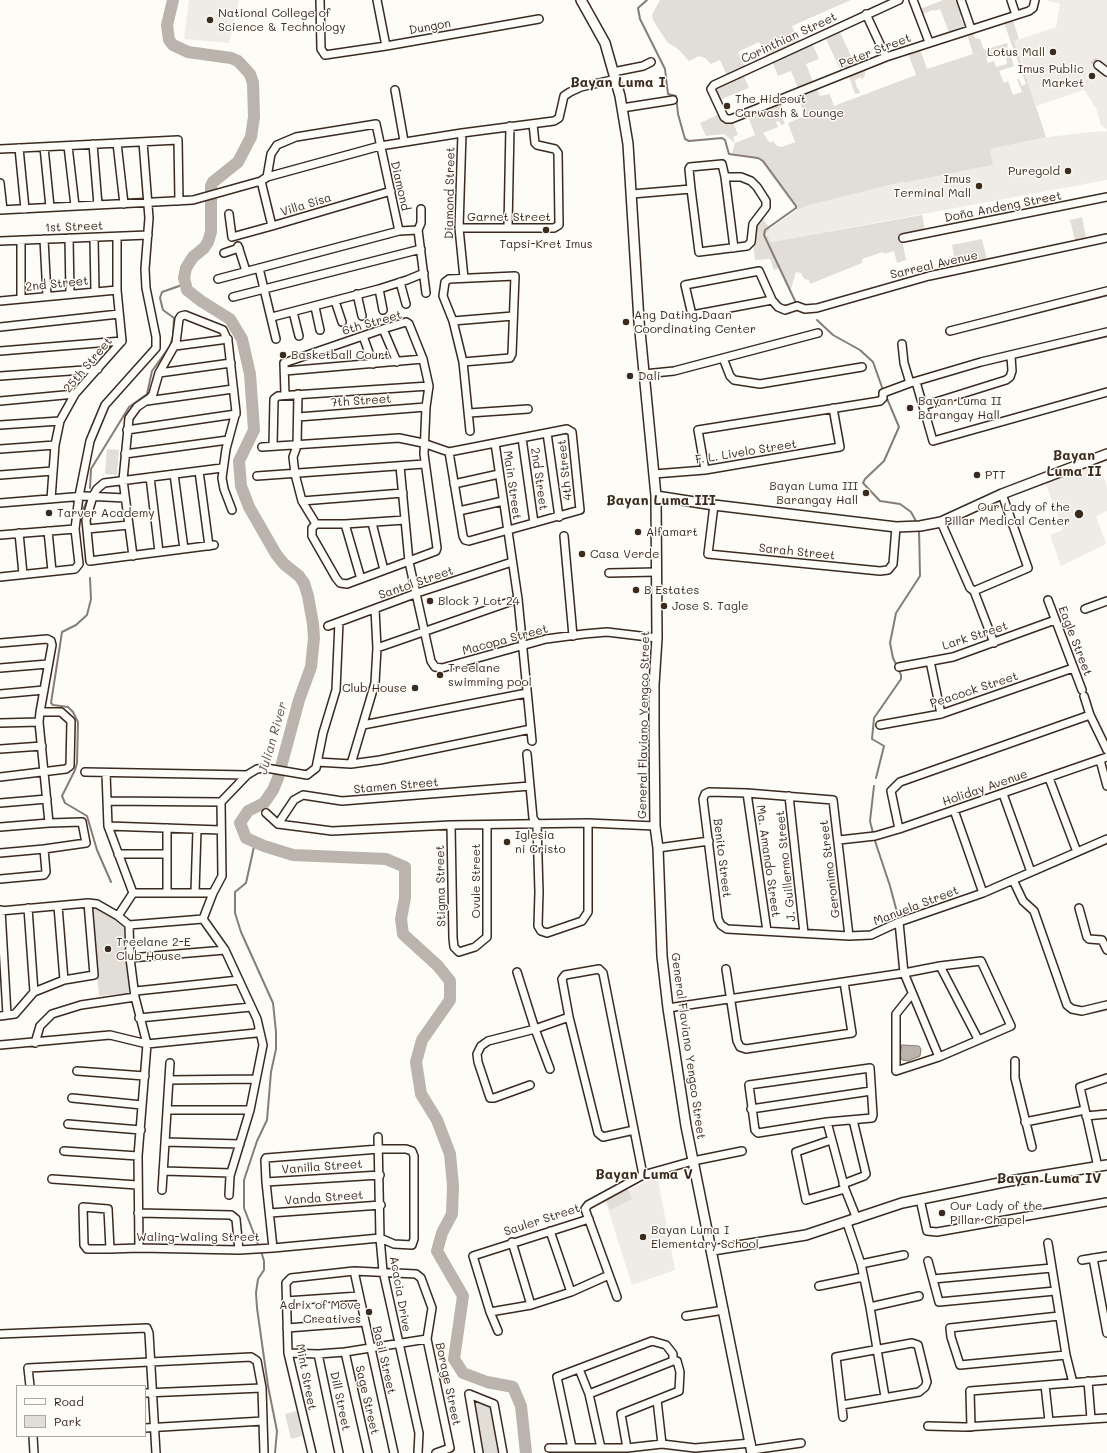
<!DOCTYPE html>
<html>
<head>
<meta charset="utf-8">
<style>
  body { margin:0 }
  #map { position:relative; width:1107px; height:1453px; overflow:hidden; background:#fdfcf7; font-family:Mali,sans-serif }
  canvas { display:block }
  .legend { position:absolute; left:16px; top:1385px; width:130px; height:52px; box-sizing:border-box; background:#fdfcf7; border:1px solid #afa8a0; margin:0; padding:5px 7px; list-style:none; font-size:12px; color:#3b2a1e }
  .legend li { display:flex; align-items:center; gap:8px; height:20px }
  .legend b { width:20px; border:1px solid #afa8a0 }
</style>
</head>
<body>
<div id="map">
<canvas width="1107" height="1453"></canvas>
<ul class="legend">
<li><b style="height:5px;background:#fdfcf7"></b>Road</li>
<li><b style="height:11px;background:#e1ded7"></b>Park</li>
</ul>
</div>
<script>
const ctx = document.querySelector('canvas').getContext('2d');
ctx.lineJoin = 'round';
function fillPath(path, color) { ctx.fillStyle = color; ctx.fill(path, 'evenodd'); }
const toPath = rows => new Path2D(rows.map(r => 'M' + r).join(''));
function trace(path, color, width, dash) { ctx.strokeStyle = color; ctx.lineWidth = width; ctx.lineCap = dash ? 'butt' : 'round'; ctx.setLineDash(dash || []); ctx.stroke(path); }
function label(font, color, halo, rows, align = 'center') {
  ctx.font = font + ' Mali,sans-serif'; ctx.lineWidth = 3; ctx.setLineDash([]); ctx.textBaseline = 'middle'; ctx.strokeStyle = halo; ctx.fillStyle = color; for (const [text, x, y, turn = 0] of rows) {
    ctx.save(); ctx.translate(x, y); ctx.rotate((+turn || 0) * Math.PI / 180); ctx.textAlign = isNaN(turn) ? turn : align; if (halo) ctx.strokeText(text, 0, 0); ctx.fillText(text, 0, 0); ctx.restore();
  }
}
fillPath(toPath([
  [189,0,239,0,229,43,184,39],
  [1045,0,1107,0,1107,130,1101,125,1096,108,1084,90,1036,106,1014,41,1056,27,1060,4],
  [1107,131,1107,180,771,242,766,234,768,230,797,210,806,206,902,182,909,182,993,165,989,149,1040,138,1090,132],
  [1098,462,1107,486,1107,511,1096,516,1106,544,1061,566,1050,535,1063,530,1045,482],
  [657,1175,675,1270,632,1285,606,1203]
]), '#efece7');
fillPath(toPath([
  [660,0,851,0,792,26,799,42,767,57,759,42,738,52,745,68,727,76,720,60,711,64,705,58,699,56,689,61,678,49,667,42,653,20,652,15],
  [943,0,958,0,963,15,960,16,963,24,965,23,964,26,949,32,940,9,934,11,933,10,922,14,920,9],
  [1013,20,1019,39,1014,41,1046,137,990,149,993,165,908,182,902,182,806,206,797,210,758,157,732,153,735,143,724,134,706,136,700,123,719,114,725,124,733,122,738,135,733,137,735,143,755,135,748,116,781,103,784,110,780,112,785,124,781,125,779,121,776,122,778,127,763,133,770,143,773,141,777,146,782,147,795,142,788,123,805,116,799,100,789,104,787,100,817,89,820,96,830,94,834,106,916,75,908,53,920,49,927,69,973,54,967,34,973,32,975,38,980,39,984,50,1007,43,1008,47,991,50,993,56,986,58,988,63,994,61,996,67,1007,64,1006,51,1009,50,1014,66,999,71,1004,83,1008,81,1013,95,1022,92,1017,79,1019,79,1022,86,1026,84,1004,23],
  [839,30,855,65,841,71,825,37],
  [812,43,819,59,806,64,813,82,798,88,791,71,778,76,772,61],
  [865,70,865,75,862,80,861,77,855,80,857,88,858,88,860,93,855,94,849,76],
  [743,74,749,88,719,100,714,90,715,87],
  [761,215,770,229,766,234,771,242,922,215,925,230,901,235,906,260,897,263,894,251,884,254,883,252,862,259,862,263,810,284,809,280,804,279,801,273,796,272,790,292,779,268,774,270,770,259,755,260,752,233],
  [1082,217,1086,237,1075,240,1070,220],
  [982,239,987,260,956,266,952,245],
  [107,449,119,450,117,475,105,474],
  [95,907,123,921,130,990,128,993,99,996,91,910],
  [628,1189,632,1199,610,1210,605,1199],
  [471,1397,492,1405,501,1453,481,1453],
  [297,1411,302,1436,291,1439,285,1414]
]), '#e1ded7');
const water = toPath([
  [902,1045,919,1046,921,1049,920,1056,908,1061,902,1060,900,1055,902,1045]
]);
fillPath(water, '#bbb4ad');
trace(water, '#887d74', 1);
trace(toPath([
  [647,0,638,8,640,19,665,69,668,94,676,96,678,114,685,139,689,141,722,138,725,140,729,154,758,158,763,161,796,206,796,208,765,230,764,235,796,303],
  [817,320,833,335,860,350,873,362,883,390],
  [886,396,899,427,884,461,865,479,863,483,880,501,900,504,911,512,917,523],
  [90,488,91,469,129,407,147,394,152,371,170,346,173,336,174,318,163,310,160,298,162,292,185,284],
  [81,514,87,501],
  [90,578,91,599,87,615,76,625,62,632,51,703,53,705,68,707,73,712,78,722,77,763,75,770,62,796,65,803,87,816,97,850,111,882],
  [876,778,884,746,872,739,874,718,901,679,901,675,893,658,890,643,896,613,920,576,919,529],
  [873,833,870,821,874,786],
  [875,841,890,886,898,916],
  [255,842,246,883,235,892,235,913,241,932,273,1003,276,1032,276,1049,271,1072,267,1120,257,1141,244,1180,244,1208,259,1247],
  [261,1251,264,1261,264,1270,258,1279,256,1293,257,1308,268,1386,277,1431,275,1453]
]), '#887d74', 2);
trace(toPath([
  [173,0,167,25,169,40,173,45,188,52,231,58,238,61,250,74,253,83,254,117,251,137,238,162,213,182,211,186,211,232,208,242,204,248,193,257,186,268,184,278,187,290,201,301,230,319,242,339,250,374,254,430,239,461,241,486,249,507,276,554,284,564,299,576,304,583,308,596,313,624,314,638,311,667,299,700,278,778,273,790,264,803,248,811,240,823,246,838,264,846,293,855,386,859,405,867,405,898,401,919,403,934,438,966,450,981,450,1000,422,1040,416,1062,421,1094,437,1120,450,1154,453,1186,452,1214,442,1233,437,1251,463,1296,454,1359,463,1373,487,1382,513,1387,521,1406,526,1453]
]), '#bbb4ad', 12);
trace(toPath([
  [1093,60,1098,65]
]), '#d6d2cc', 7, [7, 3.5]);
const street = toPath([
  [320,0,321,49,325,55,386,46,539,19],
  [377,0,386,46],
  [899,0,714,85,711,89,724,117,727,119,731,119,886,57,1029,11,1033,8,1035,0],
  [913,0,929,42],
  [961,0,971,29],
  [1011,0,1016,15],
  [866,14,886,57],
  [1098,65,1107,72],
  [613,72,643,66,651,62],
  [395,90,404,141],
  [622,108,673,100],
  [462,133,459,228,464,278],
  [117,143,124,204],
  [93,144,98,205],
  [68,146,75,206],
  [44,147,50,207],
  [19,148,25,209],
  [0,149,178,140,179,201],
  [267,177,271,154,277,145,296,137,376,124,399,231],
  [261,181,272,226,391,191],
  [0,183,3,210],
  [691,189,689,169,690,167,722,164,725,177,734,248],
  [632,194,691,189,699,252,747,246,751,242,753,224,766,207,766,201,757,187,751,181,741,177,725,177],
  [421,209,421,223,418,230,426,293],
  [0,210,193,200,261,181,267,177,380,146,462,133,554,121,559,118,564,96,570,92,581,87,616,79],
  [229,214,232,237,272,226],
  [459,228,554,228,559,225,558,153,555,149,537,145,535,143,533,124],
  [508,228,510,126],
  [69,238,70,294],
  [94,238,95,292],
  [903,238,1107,197],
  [44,239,47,296],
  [0,241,148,235],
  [238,246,246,271],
  [224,253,239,248],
  [259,268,276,339],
  [218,279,399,231,418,230],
  [400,282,406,304],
  [379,289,383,310],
  [357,294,362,316],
  [233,297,421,249],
  [21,299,21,240],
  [772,300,692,315,685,285,759,271,772,300,778,307,785,310,797,306,805,309,817,308,929,276,1107,238],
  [0,301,117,290],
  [335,301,342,322],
  [315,307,320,330],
  [293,312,299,336],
  [272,317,379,289,407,280,424,273],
  [453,321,513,316],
  [0,327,119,314],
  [383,329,397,362],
  [950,331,1107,291],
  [363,336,373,364],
  [902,344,904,363,910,383],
  [175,346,228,339],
  [0,351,122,341],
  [1011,356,1012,371,1010,377,1006,380,923,406,933,441,1107,392],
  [723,358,730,376,734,380,760,384,862,367],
  [463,362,510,358,512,354,515,276,449,279,445,282,443,296,453,321,463,362,470,431],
  [285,371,423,359],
  [159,373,231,363],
  [644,374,674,371,818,333],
  [0,376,98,369],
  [916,382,923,406],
  [298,394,297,446,293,457,295,474,302,501,316,524,345,524,405,520],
  [285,395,284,363,383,329,406,322,409,324,423,359,429,386,426,407,424,454,437,548,436,551,347,584,340,583,336,578,312,536,312,528,316,524],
  [0,401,75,394],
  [147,401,233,389],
  [469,413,528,409],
  [298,417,426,407],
  [0,425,60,421],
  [127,430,236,414],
  [547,433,559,517],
  [522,438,534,523],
  [495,443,518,599,532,741],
  [273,446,274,399,278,396,429,386],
  [262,447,399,438,423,443,449,452,567,429,572,432,580,510,469,541,465,540,463,536,449,452],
  [0,449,55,445],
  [125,454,228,440],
  [400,466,409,562,431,661,435,667,442,668,546,639,584,634,607,632,657,638],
  [705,470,698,430,880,401,883,398,883,393,910,383,981,362,1107,332],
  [199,471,209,546],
  [174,474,184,549],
  [654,474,705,470,840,447,833,408],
  [0,475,53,471],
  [257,476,424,464],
  [150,477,159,552],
  [454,484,499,474],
  [51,499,55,445,60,421,75,394,122,341,117,290,117,237],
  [302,501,403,493],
  [0,503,85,496,125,498],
  [714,505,708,554,880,571,888,570,893,564,896,527],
  [459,511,503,501],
  [941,522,970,588,974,591,994,643],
  [372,523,384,570],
  [345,524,361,579],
  [87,529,129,525],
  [48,531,52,571],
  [19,533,23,574],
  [0,535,75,529,79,496,90,441,105,405,156,348,156,337,146,288,145,269,149,218,143,142],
  [564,536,573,636],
  [214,545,90,561,86,520,93,496,97,489,104,483,222,468],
  [133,556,123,480,129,418,137,407,150,398,153,394,159,373,176,343,179,319,181,316,185,315,223,330,228,341,236,412,226,449,222,478,224,489,232,510],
  [609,573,657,572],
  [0,577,75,569,79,564,75,529],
  [974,591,1028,568,1002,494],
  [1048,600,1082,690],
  [1085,609,1107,601],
  [328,626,417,593,512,562],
  [0,643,47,639,51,641,52,645,40,712,39,722,49,823],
  [377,648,518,599],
  [930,661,941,714],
  [899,667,953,657,1055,620],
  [0,668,48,664],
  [0,694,44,690],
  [1084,696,1090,715,1107,750],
  [1090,715,900,782,891,791,899,829,1107,757],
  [0,723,39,722],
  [363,725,527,693],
  [880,725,941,714,1073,668],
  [0,749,42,746],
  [527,754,533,818,537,824],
  [1100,760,1107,786],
  [317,762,351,764,380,760,531,729],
  [351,764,375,683,377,648,375,609],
  [85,772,247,775],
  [106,773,108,826,133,893,213,893,222,876,221,802,247,775,257,769,266,768,307,775,316,768,323,733,336,690,339,622],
  [0,777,66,769,70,766,71,721,61,712,40,712],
  [1049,778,1077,852],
  [747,793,767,931],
  [1003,794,1031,872],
  [789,796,804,933],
  [107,801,221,802],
  [0,803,47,799],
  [954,810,983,893],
  [266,813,278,824,332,831,451,825,588,823,655,826],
  [278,824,294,800,303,795,342,801,530,786],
  [537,824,539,892,538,926,541,931,547,933,582,921,588,912,588,823],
  [451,825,453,938,454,947,459,952,475,947,487,937,487,825],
  [108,826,221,830],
  [0,827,49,823,82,822,86,843,44,849],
  [839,840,875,836,899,829],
  [658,848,709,841],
  [0,853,44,849,46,872,44,875,0,879],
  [118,854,167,854],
  [1013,880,1023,901,1034,911,1067,1005,1072,1009,1082,1011,1107,1005],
  [195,892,197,830],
  [167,893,167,828],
  [213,893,203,919,225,950,257,1019,263,1045,250,1110,230,1176,229,1195],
  [58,906,64,980],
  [28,908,34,992],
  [1079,908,1087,937,1089,939,1102,940,1107,950],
  [1,910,7,1015],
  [0,911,88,903,97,904,118,916,129,925,203,919],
  [118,916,133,893],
  [899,922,904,973,940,966,981,961,1011,1026,939,1057,896,1071,896,1014,912,994],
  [849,936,833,800,747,793,709,792,705,794,703,799,718,919,721,925,727,929,849,936,871,935,899,922,983,893,1107,839],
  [130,958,225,950],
  [940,966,978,1039],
  [726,969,737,1041,740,1047,746,1049,852,1033,844,982],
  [517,972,535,1029,569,1017],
  [136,991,239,980],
  [668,1008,904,973,939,1057],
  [0,1016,15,1014,34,992,64,980,94,975,88,903],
  [139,1018,251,1007],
  [35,1043,40,1026,52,1014,81,1005,135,997],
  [0,1045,110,1035,147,1044,135,997,130,958,129,925],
  [1015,1061,1015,1078,1032,1147],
  [870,1068,873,1115,872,1118,827,1122,758,1133,755,1130,749,1085,870,1068],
  [77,1071,145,1076],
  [169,1080,256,1079],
  [530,1085,494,1098,490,1098,478,1062,477,1054,481,1046,488,1041,535,1029,550,1069],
  [72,1098,142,1105],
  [751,1109,871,1091],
  [167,1110,250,1110],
  [1086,1116,1107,1114],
  [827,1122,845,1189,857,1219],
  [1025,1122,1085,1110],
  [68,1124,141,1130],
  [634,1130,603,1137,598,1133,569,1017,562,979,565,975,599,969,603,973,643,1175],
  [378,1137,380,1238,383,1271,419,1433,418,1453],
  [831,1140,796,1152,806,1200,845,1189],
  [165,1142,240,1144],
  [64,1151,138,1156],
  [1098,1167,1080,1087,1107,1078],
  [163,1171,231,1173],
  [52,1179,137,1185],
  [266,1182,380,1175],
  [843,1184,864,1176,866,1174,853,1120],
  [162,1190,170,1063],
  [920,1199,927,1231,937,1232,1107,1202],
  [138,1213,231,1215,236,1219,239,1250],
  [270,1213,381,1205],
  [589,1219,473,1256,490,1312,531,1305,571,1292,609,1275],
  [847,1223,861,1264,870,1307,885,1397],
  [550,1231,571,1292],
  [512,1242,531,1305],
  [1048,1243,1066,1355,1073,1383],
  [139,1248,138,1156,147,1044,256,1033,259,1030],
  [110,1249,108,1209,83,1207,84,1245,87,1249,110,1249,139,1248,239,1250,273,1248,380,1238,394,1244,412,1245,414,1239,414,1156,412,1151,406,1149,379,1149,266,1158,265,1160,266,1182,273,1248],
  [1093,1258,1107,1333],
  [1082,1260,1107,1256],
  [928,1261,939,1302,1055,1291],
  [861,1264,904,1255],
  [354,1271,394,1453],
  [933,1279,1052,1268],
  [819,1286,863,1277],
  [617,1297,585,1209,588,1205,643,1175,693,1161,742,1151],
  [286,1301,359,1296],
  [870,1307,919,1296],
  [490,1312,498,1331],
  [686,1316,724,1310],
  [1059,1316,950,1328,951,1337,960,1365,1066,1355],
  [287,1328,365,1322],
  [0,1334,147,1328,149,1333,156,1453],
  [345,1352,368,1453],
  [288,1353,318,1354,345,1352,427,1339],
  [318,1354,339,1453],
  [579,1369,589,1394],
  [1088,1381,1091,1419],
  [1045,1385,1049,1421],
  [30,1386,28,1368,251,1357,257,1361,262,1388,264,1453],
  [145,1393,262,1388],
  [469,1394,494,1404,503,1453],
  [469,1394,479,1453],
  [657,1400,662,1444],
  [842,1405,919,1392,925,1387,927,1382,918,1345,912,1343,836,1357,843,1417],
  [928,1426,965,1427,1107,1418],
  [971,1427,970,1391,1107,1380],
  [145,1428,263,1421],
  [33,1436,34,1453],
  [549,1448,627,1448,662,1444,695,1448,751,1443],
  [572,1448,557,1377,652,1341,666,1345,673,1354,673,1361,589,1394,601,1448],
  [627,1448,621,1414,679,1391,680,1372,677,1361,673,1361],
  [752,1450,801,1443],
  [312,1453,288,1353,286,1283,291,1278,354,1271,416,1274,421,1278,432,1308,427,1339,450,1448,436,1453]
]);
const secondary = toPath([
  [581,0,605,43,620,96,628,144,639,321,656,496,657,638,654,685,654,731,655,826,658,848,662,956,668,1008,686,1126,752,1453],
  [656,496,714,505,896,527,920,526,941,522,1002,494,1107,454],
  [713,1250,806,1235,902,1203,1004,1182,1107,1165]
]);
trace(street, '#3b2a1e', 10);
trace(secondary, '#3b2a1e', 12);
trace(street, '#fdfcf7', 7);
trace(secondary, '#fdfcf7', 9);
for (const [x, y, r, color] of [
  [210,20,4,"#3b2a1e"],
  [1053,52,4,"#3b2a1e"],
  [1092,76,4,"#3b2a1e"],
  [727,106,4,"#3b2a1e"],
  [1068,171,4,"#3b2a1e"],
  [979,186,4,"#3b2a1e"],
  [546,230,4,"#3b2a1e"],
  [626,322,4,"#3b2a1e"],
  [283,355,4,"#3b2a1e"],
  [630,376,4,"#3b2a1e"],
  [910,408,4,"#3b2a1e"],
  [977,475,4,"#3b2a1e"],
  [866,493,4,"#3b2a1e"],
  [49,513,4,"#3b2a1e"],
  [1079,514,5,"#3b2a1e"],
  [638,532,4,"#3b2a1e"],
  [582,554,4,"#3b2a1e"],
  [636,590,4,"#3b2a1e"],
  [430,601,4,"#3b2a1e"],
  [664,606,4,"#3b2a1e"],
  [440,675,4,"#3b2a1e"],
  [415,688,4,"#3b2a1e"],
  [507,842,4,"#3b2a1e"],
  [108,949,4,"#3b2a1e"],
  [942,1213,4,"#3b2a1e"],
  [643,1237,4,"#3b2a1e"],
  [369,1312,4,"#3b2a1e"]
]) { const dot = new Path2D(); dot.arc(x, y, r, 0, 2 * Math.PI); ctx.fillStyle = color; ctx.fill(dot); trace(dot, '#fdfcf7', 1.5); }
label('12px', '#3b2a1e', '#fdfcf7', [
  ["National College of",218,13],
  ["Science & Technology",218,27],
  ["Lotus Mall",1045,52,"right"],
  ["Imus Public",1084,69,"right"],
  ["Market",1084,83,"right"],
  ["The Hideout",735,99],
  ["Carwash & Lounge",735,113],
  ["Puregold",1060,171,"right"],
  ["Imus",971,179,"right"],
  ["Terminal Mall",971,193,"right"],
  ["Tapsi-Kret Imus",546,244,"center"],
  ["Ang Dating Daan",634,315],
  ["Coordinating Center",634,329],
  ["Basketball Court",291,355],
  ["Dali",638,376],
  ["Bayan Luma II",918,401],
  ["Barangay Hall",918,415],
  ["PTT",985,475],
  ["Bayan Luma III",858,486,"right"],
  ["Barangay Hall",858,500,"right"],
  ["Our Lady of the",1070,507,"right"],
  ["Pillar Medical Center",1070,521,"right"],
  ["Tarver Academy",57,513],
  ["Alfamart",646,532],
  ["Casa Verde",590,554],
  ["B Estates",644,590],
  ["Block 7 Lot 24",438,601],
  ["Jose S. Tagle",672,606],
  ["Treelane",448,668],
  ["swimming pool",448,682],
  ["Club House",407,688,"right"],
  ["Iglesia",515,835],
  ["ni Cristo",515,849],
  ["Treelane 2-E",116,942],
  ["Club House",116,956],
  ["Our Lady of the",950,1206],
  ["Pillar Chapel",950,1220],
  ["Bayan Luma I",651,1230],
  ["Elementary School",651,1244],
  ["Adrix of Move",361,1305,"right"],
  ["Creatives",361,1319,"right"]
], 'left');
label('12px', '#3b2a1e', '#fdfcf7', [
  ["Dungon",430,27,-10],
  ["Corinthian Street",789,38,-25],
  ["Peter Street",875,51,-21],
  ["Diamond",400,186,77],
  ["Diamond Street",450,193,-89],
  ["Villa Sisa",306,205,-17],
  ["Doña Andeng Street",1003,207,-11],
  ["Garnet Street",509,217],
  ["1st Street",74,227,-2],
  ["Sarreal Avenue",934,265,-13],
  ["2nd Street",57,284,-6],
  ["6th Street",372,323,-16],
  ["25th Street",88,365,-50],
  ["7th Street",361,401,-4],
  ["F. L. Livelo Street",746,452,-9],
  ["4th Street",565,470,-96],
  ["2nd Street",539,479,82],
  ["Main Street",512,485,82],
  ["Sarah Street",797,552,6],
  ["Santol Street",416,583,-19],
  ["Lark Street",975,636,-18],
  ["Macopa Street",505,640,-15],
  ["Eagle Street",1075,641,69],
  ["Peacock Street",974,690,-18],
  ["General Flaviano Yengco Street",644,725,-89],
  ["Stamen Street",396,786,-5],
  ["Holiday Avenue",985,788,-19],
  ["Benito Street",722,858,83],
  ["Ma. Amando Street",768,861,82],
  ["J. Guillermo Street",786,866,-96],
  ["Geronimo Street",830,869,-97],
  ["Ovule Street",476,881,-90],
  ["Stigma Street",441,886,-91],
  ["Manuela Street",916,906,-21],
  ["General Flaviano Yengco Street",688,1046,82],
  ["Vanilla Street",322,1167,-4],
  ["Vanda Street",324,1198,-4],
  ["Sauler Street",542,1220,-18],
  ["Waling-Waling Street",198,1237],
  ["Acacia Drive",400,1294,80],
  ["Basil Street",384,1360,77],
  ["Mint Street",306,1377,79],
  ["Borage Street",448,1384,78],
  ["Sage Street",367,1400,77],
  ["Dill Street",340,1401,78]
]);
label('italic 13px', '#615349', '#fdfcf7', [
  ["Julian River",273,738,-74]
]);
label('bold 14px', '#3b2a1e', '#fdfcf7', [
  ["Bayan Luma I",618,83],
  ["Bayan",1074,456],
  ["Luma II",1074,472],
  ["Bayan Luma III",661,501],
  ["Bayan Luma V",644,1175],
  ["Bayan Luma IV",1049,1179]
]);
</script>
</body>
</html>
